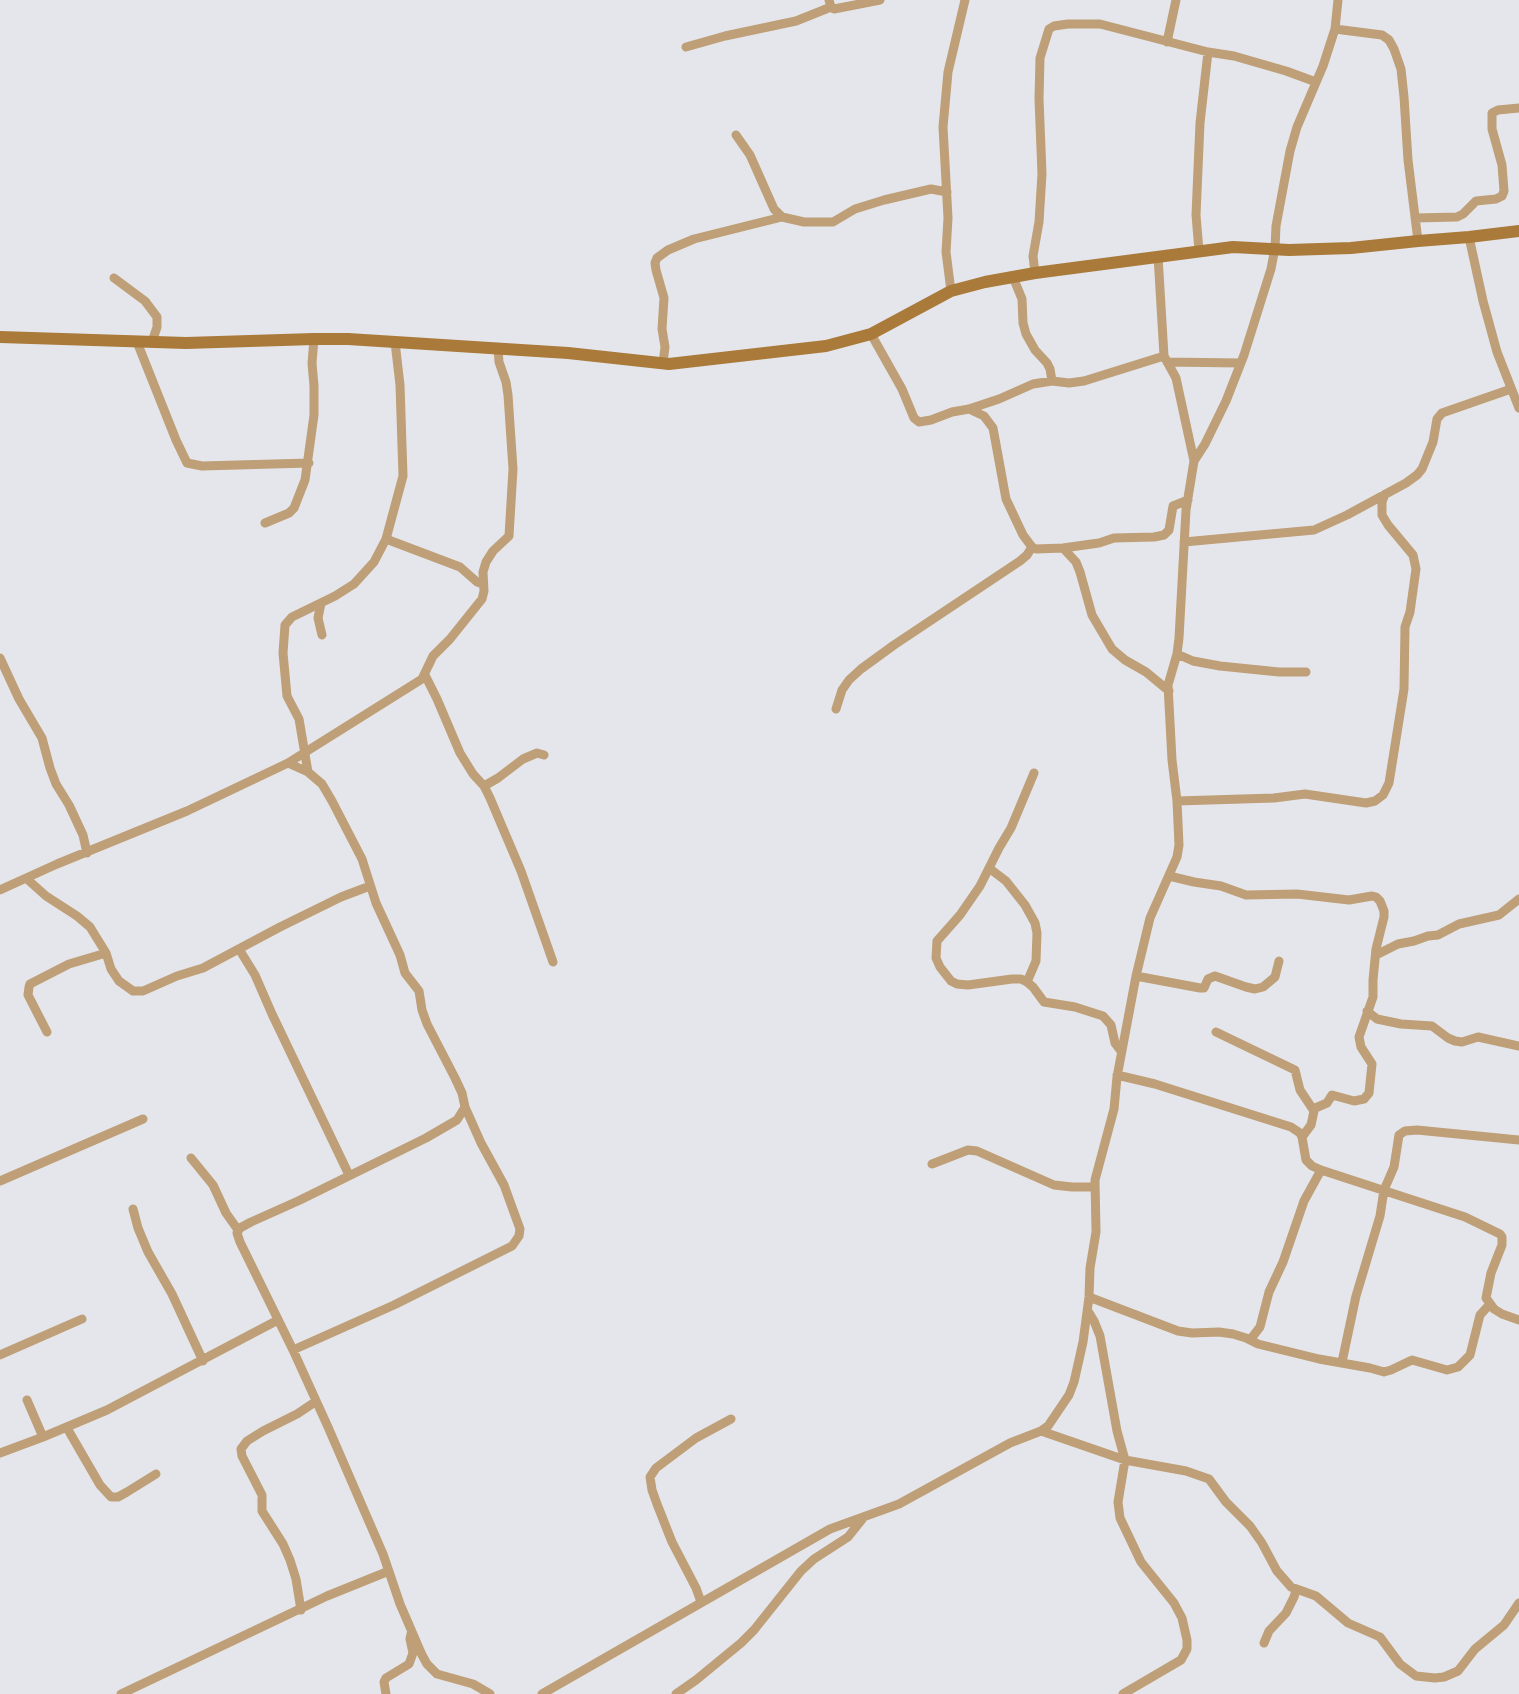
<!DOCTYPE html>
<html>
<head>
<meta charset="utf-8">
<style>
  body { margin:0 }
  canvas { display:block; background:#e4e6eb }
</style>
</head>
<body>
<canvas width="1519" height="1694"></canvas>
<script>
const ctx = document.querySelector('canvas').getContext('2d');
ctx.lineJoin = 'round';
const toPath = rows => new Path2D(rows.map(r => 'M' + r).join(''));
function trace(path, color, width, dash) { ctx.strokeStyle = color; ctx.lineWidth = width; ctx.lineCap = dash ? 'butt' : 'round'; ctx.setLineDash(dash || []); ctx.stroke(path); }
trace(toPath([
  [829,0,831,7,834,9,880,0],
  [1335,29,1382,35,1389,40,1394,49,1401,69,1404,97,1408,160,1418,241],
  [1167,42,1176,0],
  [686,47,725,36,796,21,831,7],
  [736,135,750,155,774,209,782,217,804,222,833,222,855,209,884,200,931,189,947,192],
  [1415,218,1457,217,1463,214,1476,201,1496,199,1502,196,1504,191,1502,165,1492,129,1492,113,1498,110,1519,108],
  [1469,237,1483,301,1497,352,1519,408],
  [1199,251,1196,215,1200,123,1208,52],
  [1158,256,1164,356,1176,378,1194,461],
  [1035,273,1033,256,1039,222,1042,174,1039,99,1040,58,1049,29,1054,26,1068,24,1100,24,1208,52,1234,56,1286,71,1316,82],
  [1013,277,1022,299,1023,323,1026,334,1035,350,1047,363,1050,369,1052,381],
  [114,278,145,301,157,317,157,327,152,342],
  [951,291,946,252,948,218,943,127,948,72,965,0],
  [871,334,902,389,914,418,919,422,931,420,952,412,969,409,999,399,1033,384,1052,381,1069,383,1084,381,1164,356],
  [137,342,176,440,187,463,202,466,309,463],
  [1167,362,1241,363],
  [663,363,665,347,662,329,664,298,656,270,655,263,657,258,668,250,694,239,782,217],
  [969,409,984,416,993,428,1006,499,1023,535,1032,547,1036,549,1063,548,1099,543,1114,538,1154,537,1164,535,1169,530,1173,506,1188,500],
  [265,523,289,513,294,508,305,480,314,415,314,386,312,363,314,339],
  [386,539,460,567,477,582,483,584],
  [1184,542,1314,530,1347,515,1406,483,1417,475,1422,469,1433,442,1437,419,1442,413,1511,389],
  [1063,548,1076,562,1080,572,1092,615,1112,649,1125,660,1146,672,1169,691],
  [321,603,318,618,322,635],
  [1177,654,1193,661,1220,666,1279,672,1306,672],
  [0,658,19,699,42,738,50,768,56,784,69,805,83,835,87,853],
  [425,675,437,699,460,753,473,774,484,786,490,798,521,871,553,962],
  [836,709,842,690,849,680,861,669,894,645,1020,561,1027,555,1032,547],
  [288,763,308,772,322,784,332,801,362,859,376,903,400,955,405,973,419,991,422,1010,427,1024,455,1078,462,1093,465,1107,481,1143,504,1185,520,1229,519,1236,512,1246,394,1305,293,1350],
  [308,772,299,719,287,696,283,653,285,625,292,617,335,596,354,584,374,562,386,539,403,476,400,385,395,342],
  [1034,773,1011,828,999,848,980,886,960,915,937,941,936,958,940,967,951,981,957,984,968,985,1012,979,1021,979,1027,982,1033,987,1044,1002,1075,1007,1103,1016,1111,1025,1115,1043,1121,1051],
  [484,786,498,778,523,759,537,753,544,755],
  [1177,801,1274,798,1305,794,1366,803,1375,801,1383,795,1389,783,1404,689,1405,627,1410,612,1416,569,1413,555,1388,525,1382,515,1382,502,1385,494],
  [989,868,1006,881,1025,905,1035,923,1037,933,1036,961,1027,982],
  [1169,876,1194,882,1221,886,1246,895,1297,894,1349,900,1372,896,1376,897,1380,901,1384,911,1384,917,1376,949,1373,980,1373,997,1359,1037,1361,1047,1372,1064,1369,1093,1364,1099,1354,1101,1332,1095,1327,1103,1313,1109],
  [27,879,46,896,77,916,90,927,106,953,111,969,119,981,133,991,143,991,177,976,203,968,280,927,341,897,370,886],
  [0,890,57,864,187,811,288,763,422,679,433,656,450,639,482,599,484,591,483,572,486,562,493,551,509,536,513,469,508,395,506,382,499,362,498,349],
  [239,949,255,975,272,1014,349,1175],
  [1376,955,1398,944,1414,941,1428,936,1438,935,1459,924,1499,915,1519,899],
  [1136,976,1200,988,1204,988,1208,979,1215,976,1246,987,1255,989,1263,987,1275,977,1279,961],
  [1367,1011,1377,1019,1401,1024,1432,1026,1448,1038,1455,1041,1462,1042,1478,1037,1519,1046],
  [47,1032,28,995,29,987,30,984,69,964,106,953],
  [1216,1032,1295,1070,1300,1090,1314,1111,1311,1125,1302,1137],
  [1117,1075,1155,1084,1291,1127,1300,1133,1302,1137,1306,1160,1312,1166,1321,1170,1465,1217,1500,1234,1502,1237,1502,1245,1491,1273,1486,1298,1494,1309,1502,1314,1519,1320],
  [465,1107,457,1120,426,1138,298,1201,251,1222,240,1228,237,1233,240,1242,293,1350,328,1427,383,1554,400,1604,422,1655,427,1664,437,1674,473,1684,490,1694],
  [191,1158,213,1185,226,1213,238,1230],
  [932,1164,968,1150,977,1151,1054,1185,1072,1187,1095,1187],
  [0,1181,143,1119],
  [133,1209,138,1228,148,1252,172,1294,203,1361],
  [1089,1297,1178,1331,1192,1333,1219,1332,1233,1334,1246,1338,1258,1344,1319,1359,1370,1368,1384,1372,1391,1370,1412,1360,1447,1370,1458,1367,1470,1355,1480,1315,1490,1304],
  [1088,1311,1094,1321,1100,1336,1117,1431,1125,1460,1118,1502,1120,1518,1141,1562,1174,1603,1182,1618,1187,1640,1187,1649,1181,1660,1123,1694],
  [1250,1340,1260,1327,1269,1292,1283,1262,1304,1201,1321,1170],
  [0,1355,82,1319],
  [1342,1362,1356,1296,1380,1216,1384,1190,1394,1167,1399,1135,1405,1131,1417,1130,1519,1140],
  [27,1400,43,1437],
  [67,1428,100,1485,111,1497,118,1497,127,1492,156,1474],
  [1041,1431,1125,1460,1186,1471,1209,1479,1226,1502,1250,1526,1262,1543,1277,1571,1291,1587,1316,1596,1348,1623,1380,1637,1400,1664,1416,1676,1435,1678,1444,1677,1458,1671,1475,1649,1504,1625,1519,1603],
  [0,1453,43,1437,107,1410,278,1320],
  [701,1602,696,1588,672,1542,657,1504,652,1490,650,1477,656,1468,696,1438,731,1419],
  [301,1610,296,1579,290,1560,283,1544,262,1511,262,1495,242,1456,241,1449,247,1441,263,1431,297,1414,315,1402],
  [1264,1643,1269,1631,1286,1613,1294,1597,1296,1590],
  [121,1694,327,1596,389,1571],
  [386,1694,384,1682,386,1678,409,1664,413,1653,410,1639,411,1634],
  [542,1694,830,1529,899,1504,1010,1443,1041,1431,1048,1426,1069,1395,1074,1382,1083,1342,1089,1297,1090,1268,1096,1232,1095,1180,1114,1109,1117,1077,1136,976,1150,918,1177,857,1179,845,1177,801,1172,760,1168,685,1177,654,1179,638,1186,510,1194,461,1205,444,1226,401,1244,355,1271,269,1275,248,1276,226,1290,151,1297,127,1323,66,1335,29,1338,0],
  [676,1694,696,1680,741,1643,754,1630,801,1571,814,1559,848,1537,864,1517]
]), '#bf9f77', 9);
trace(toPath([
  [0,337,186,343,314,339,348,339,568,353,669,364,826,346,871,334,951,291,985,282,1035,273,1233,247,1289,250,1351,248,1418,241,1469,237,1519,231]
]), '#aa7a3a', 12);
</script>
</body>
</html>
